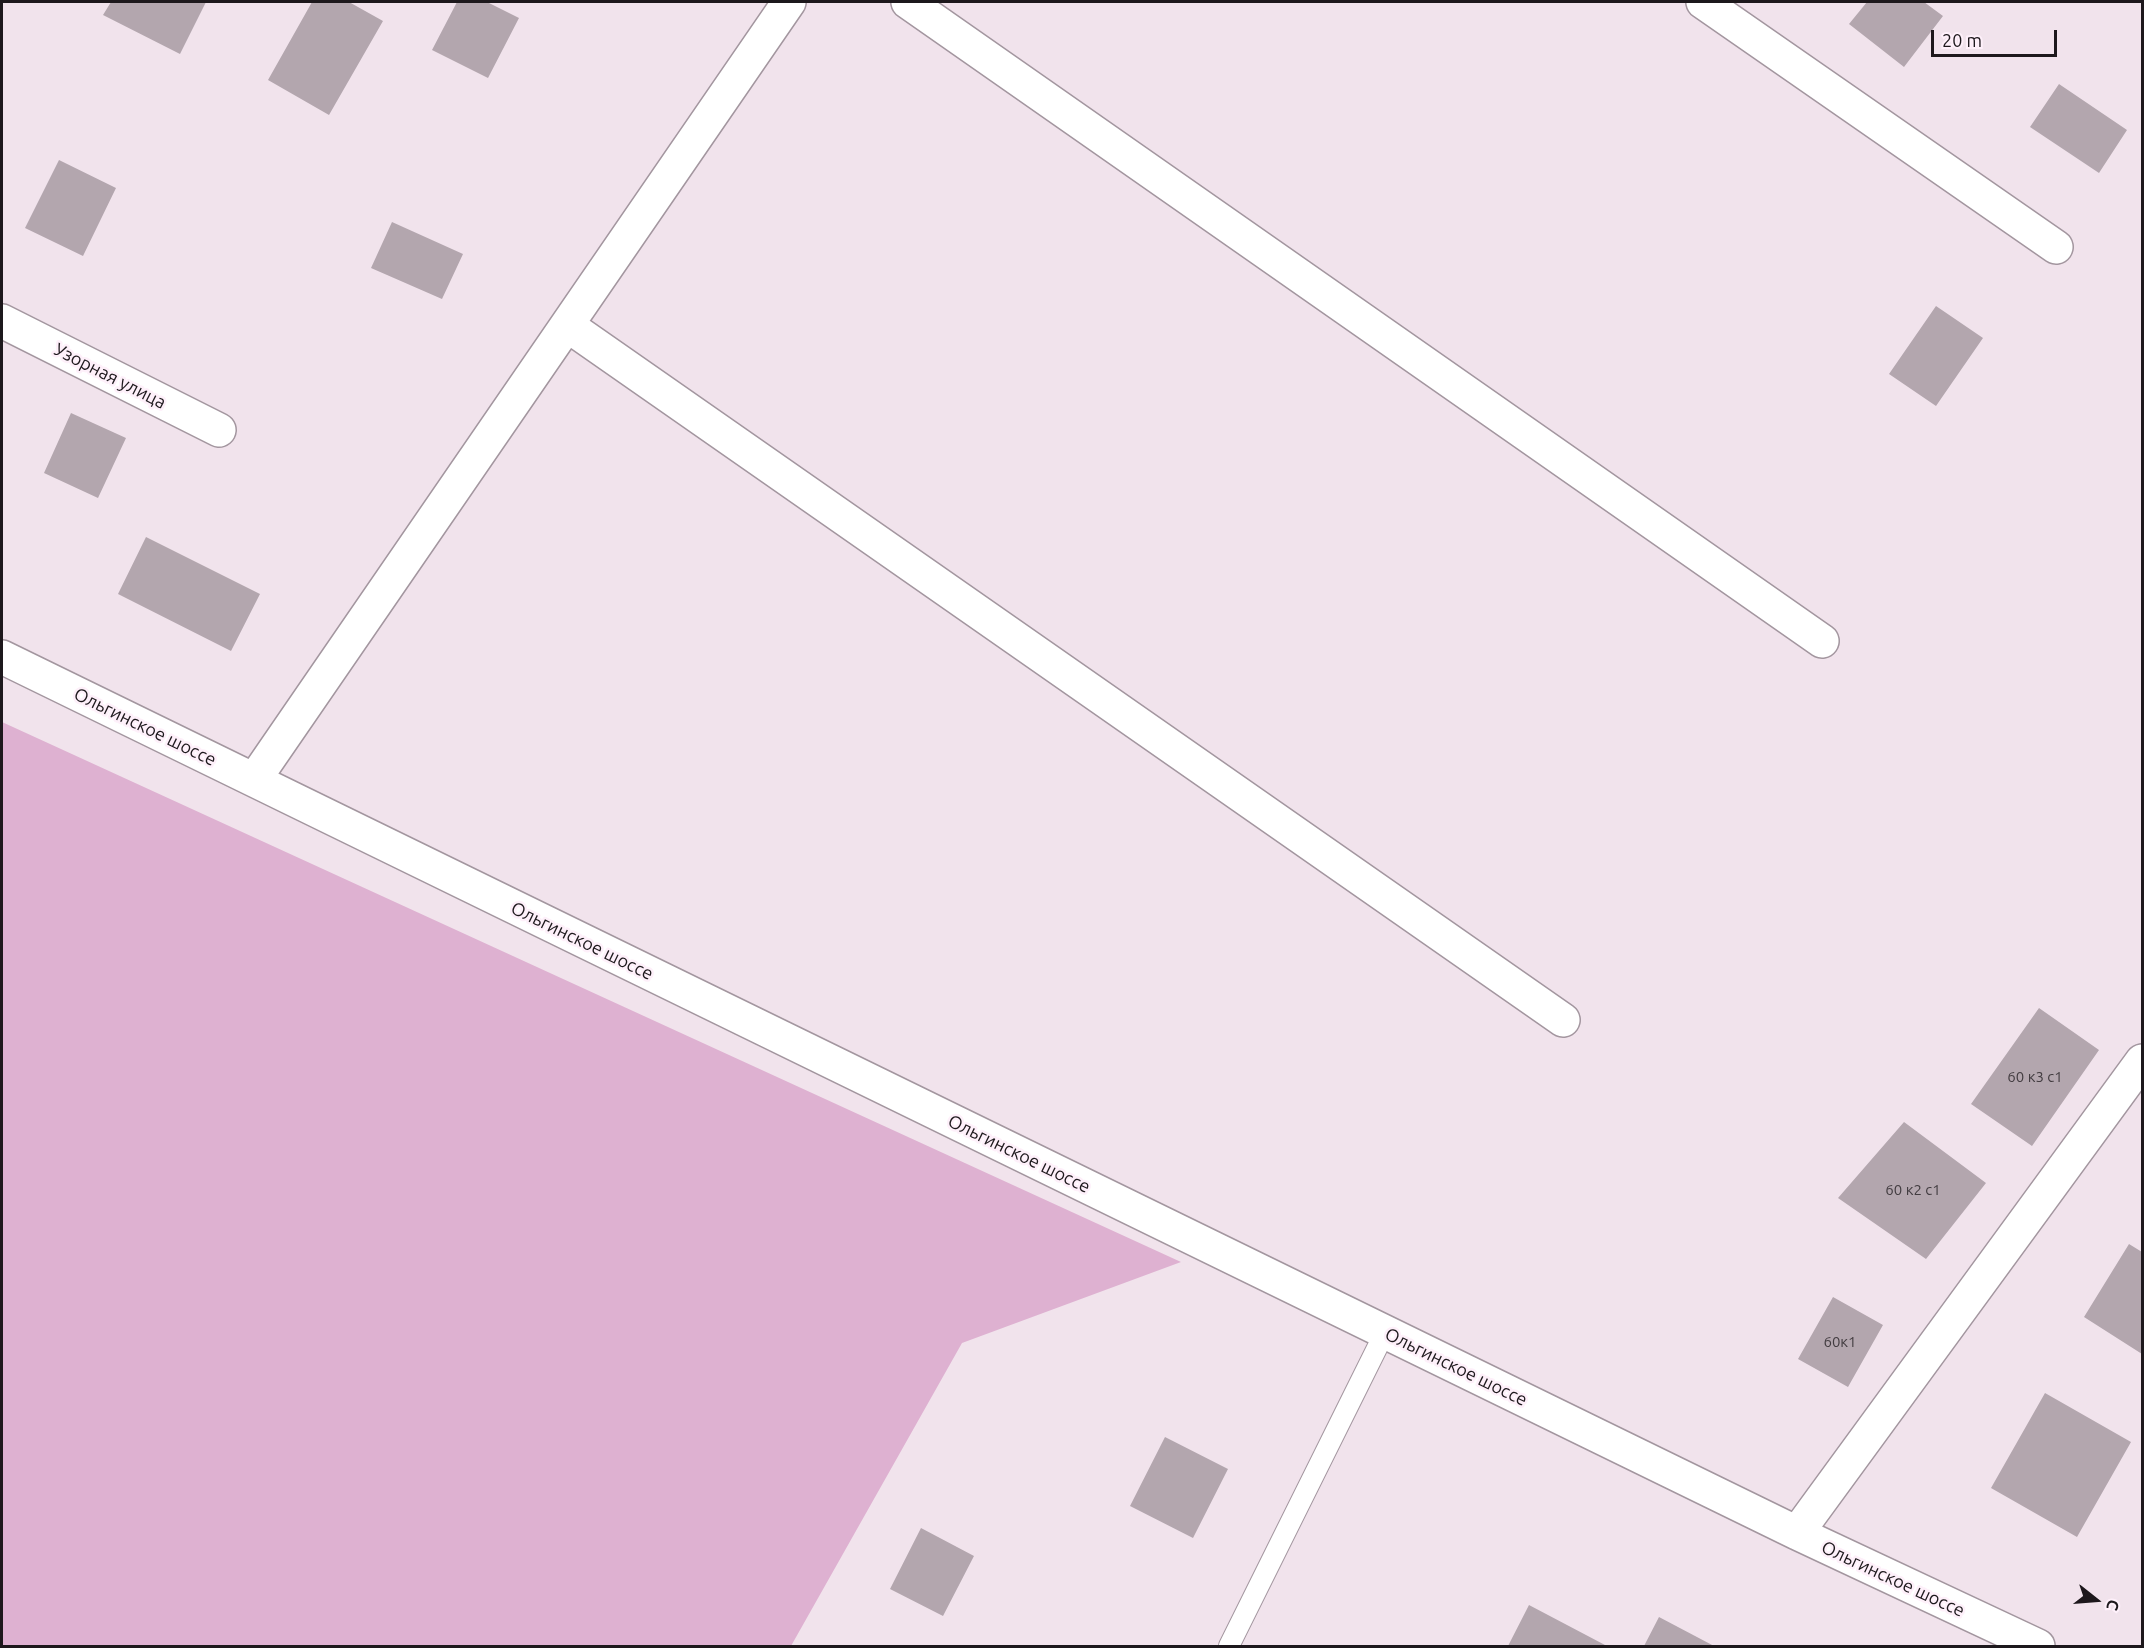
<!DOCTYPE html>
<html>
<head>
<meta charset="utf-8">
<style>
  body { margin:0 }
  #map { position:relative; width:2144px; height:1648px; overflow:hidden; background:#f1e3ec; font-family:Ubuntu,sans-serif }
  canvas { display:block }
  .frame { position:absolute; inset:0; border:3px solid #1d181c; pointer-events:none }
  .north { position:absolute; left:2066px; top:1570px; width:60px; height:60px; -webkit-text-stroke:4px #fef0fa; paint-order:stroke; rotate:107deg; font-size:16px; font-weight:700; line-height:24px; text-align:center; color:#1d181c }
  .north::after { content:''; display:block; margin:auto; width:21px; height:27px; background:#1d181c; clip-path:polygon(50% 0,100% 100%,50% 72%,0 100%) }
  .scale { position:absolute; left:1931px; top:30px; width:126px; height:27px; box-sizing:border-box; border:3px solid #1d181c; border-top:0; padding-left:8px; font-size:18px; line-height:21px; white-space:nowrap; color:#1d181c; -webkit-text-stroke:4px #fef0fa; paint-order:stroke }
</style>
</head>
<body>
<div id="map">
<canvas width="2144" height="1648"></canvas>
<div class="frame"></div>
<div class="north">С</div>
<div class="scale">20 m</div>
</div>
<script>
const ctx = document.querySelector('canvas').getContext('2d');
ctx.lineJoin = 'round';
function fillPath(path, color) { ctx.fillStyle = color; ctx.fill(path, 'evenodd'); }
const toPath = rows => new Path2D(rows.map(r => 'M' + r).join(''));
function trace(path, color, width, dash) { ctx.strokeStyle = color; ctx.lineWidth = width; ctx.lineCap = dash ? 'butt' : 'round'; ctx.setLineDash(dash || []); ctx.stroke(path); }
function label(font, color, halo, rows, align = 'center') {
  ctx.font = font + ' Ubuntu,sans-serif'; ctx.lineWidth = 5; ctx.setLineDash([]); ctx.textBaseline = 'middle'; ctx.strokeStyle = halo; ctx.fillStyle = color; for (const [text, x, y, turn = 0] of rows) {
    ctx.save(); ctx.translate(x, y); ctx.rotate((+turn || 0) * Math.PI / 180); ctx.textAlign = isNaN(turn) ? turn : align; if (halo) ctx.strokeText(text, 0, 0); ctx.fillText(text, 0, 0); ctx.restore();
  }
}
fillPath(toPath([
  [2,722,1181,1262,962,1343,791,1646,2,1646]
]), '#deb1d1');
fillPath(toPath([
  [111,2,206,2,180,54,103,15],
  [312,2,349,2,383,21,329,115,268,80],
  [457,2,487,2,519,18,488,78,432,50],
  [1867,2,1924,2,1943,16,1904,67,1849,24],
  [2059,84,2127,130,2099,173,2030,127],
  [59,160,116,188,83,256,25,228],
  [392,222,463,254,442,299,371,268],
  [1936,306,1983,338,1936,406,1889,374],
  [71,413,126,438,98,498,44,473],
  [146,537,260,594,231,651,118,594],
  [2039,1008,2099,1050,2032,1146,1971,1104],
  [1904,1122,1986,1183,1926,1259,1838,1198],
  [2129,1244,2142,1252,2142,1354,2084,1317],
  [1833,1297,1883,1325,1848,1387,1798,1359],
  [2045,1393,2131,1442,2077,1537,1991,1488],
  [1165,1437,1228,1469,1193,1538,1130,1506],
  [921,1528,974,1556,943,1616,890,1589],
  [1529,1605,1605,1645,1604,1646,1508,1646],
  [1659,1617,1714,1646,1644,1646]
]), '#b3a6ae');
const service = toPath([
  [1229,1646,1385,1332]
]);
const minor = toPath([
  [908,2,1822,641],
  [1703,2,2056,247],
  [2,321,219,430],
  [567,325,1563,1020],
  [2,657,1797,1533,2038,1646],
  [254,780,789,2],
  [1797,1533,2142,1061]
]);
trace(service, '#a3969f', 22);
trace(minor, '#a3969f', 36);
trace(service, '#fff', 20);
trace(minor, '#fff', 33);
label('15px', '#423c40', null, [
  ["60 к3 с1",2035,1077],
  ["60 к2 с1",1913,1190],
  ["60к1",1840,1342]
]);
label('18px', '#1d181c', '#fef0fa', [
  ["Узорная улица",110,376,27],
  ["Ольгинское шоссе",145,727,26],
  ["Ольгинское шоссе",582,941,26],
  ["Ольгинское шоссе",1019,1154,26],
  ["Ольгинское шоссе",1456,1367,26],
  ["Ольгинское шоссе",1893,1579,25]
]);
</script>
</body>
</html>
